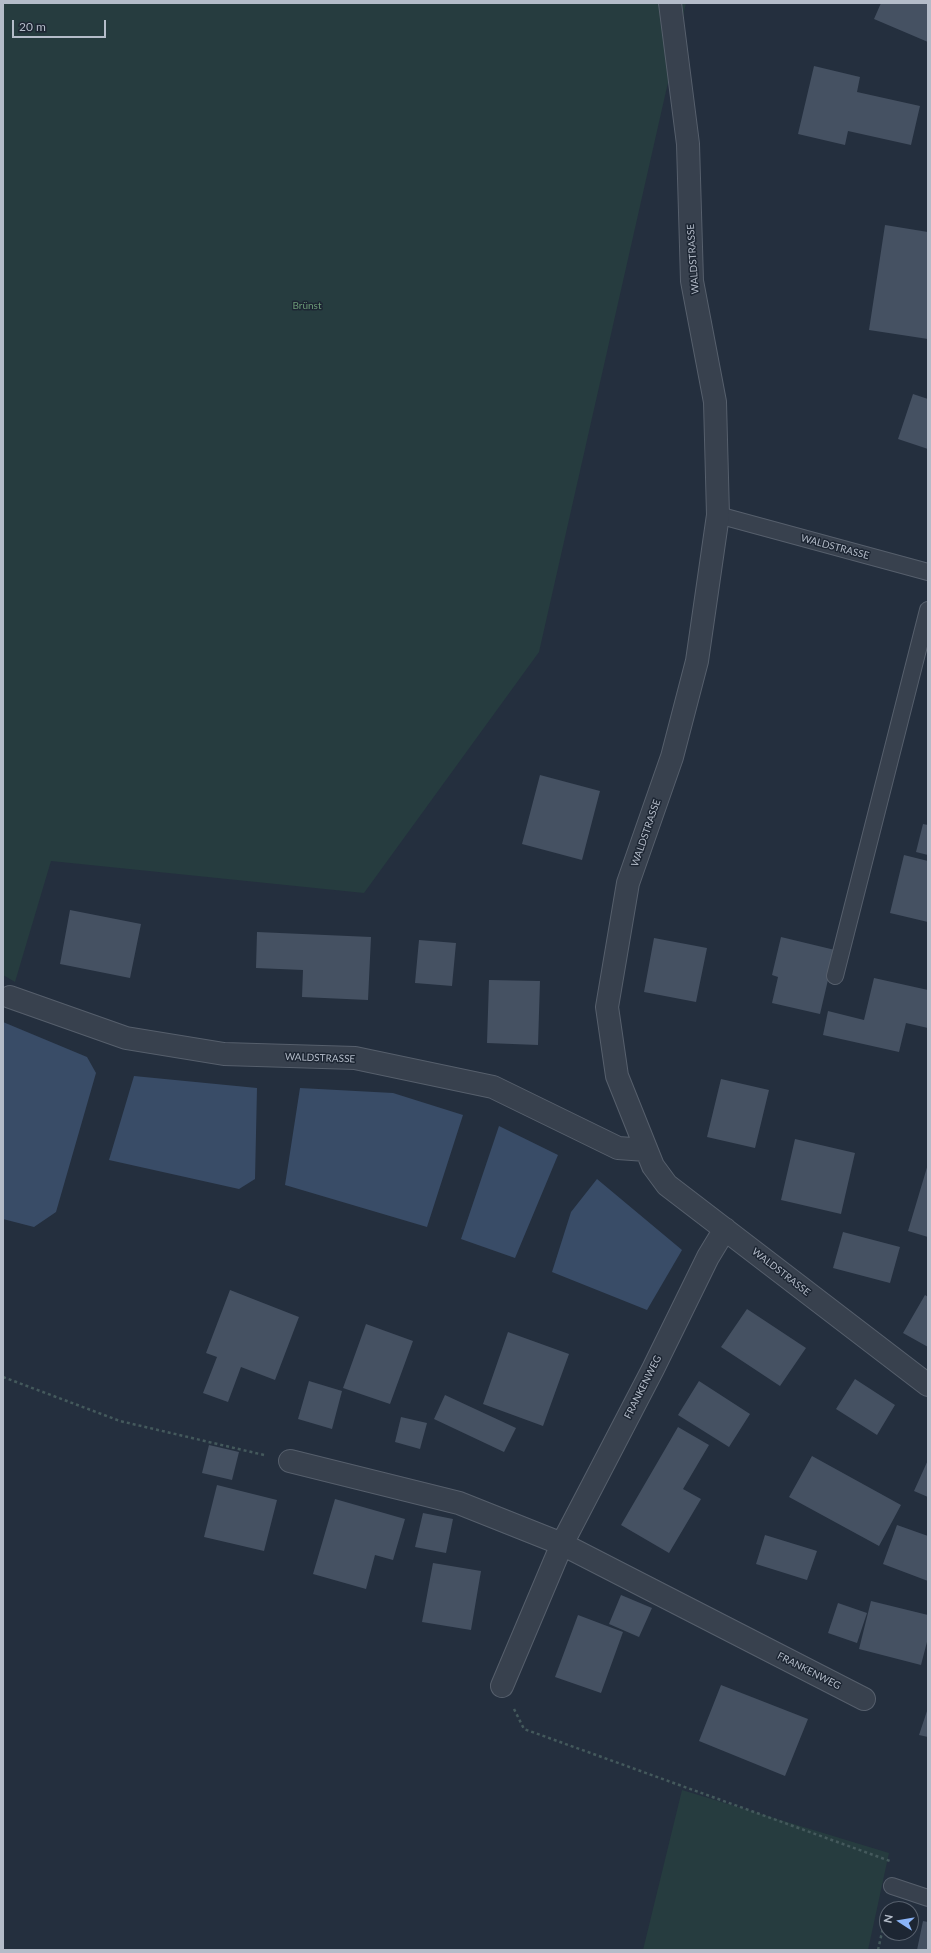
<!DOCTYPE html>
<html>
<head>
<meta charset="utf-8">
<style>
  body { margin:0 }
  #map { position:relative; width:931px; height:1953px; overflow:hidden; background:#242f3e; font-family:Lato,sans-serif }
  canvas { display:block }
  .frame { position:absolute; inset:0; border:4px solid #b4bcc9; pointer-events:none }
  .north { position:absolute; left:879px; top:1901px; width:40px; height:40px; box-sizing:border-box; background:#1d2633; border:1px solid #59626f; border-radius:50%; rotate:282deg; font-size:11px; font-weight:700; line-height:16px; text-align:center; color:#b4bcc9 }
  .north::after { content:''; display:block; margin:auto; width:14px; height:18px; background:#8ab4f8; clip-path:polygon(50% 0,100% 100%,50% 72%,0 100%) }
  .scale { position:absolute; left:12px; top:20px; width:94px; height:18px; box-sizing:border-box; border:2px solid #b4bcc9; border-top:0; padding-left:5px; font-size:12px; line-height:14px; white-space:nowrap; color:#b4bcc9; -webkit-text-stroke:3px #1d2633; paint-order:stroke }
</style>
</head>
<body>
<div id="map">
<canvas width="931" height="1953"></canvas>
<div class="frame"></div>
<div class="north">N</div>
<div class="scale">20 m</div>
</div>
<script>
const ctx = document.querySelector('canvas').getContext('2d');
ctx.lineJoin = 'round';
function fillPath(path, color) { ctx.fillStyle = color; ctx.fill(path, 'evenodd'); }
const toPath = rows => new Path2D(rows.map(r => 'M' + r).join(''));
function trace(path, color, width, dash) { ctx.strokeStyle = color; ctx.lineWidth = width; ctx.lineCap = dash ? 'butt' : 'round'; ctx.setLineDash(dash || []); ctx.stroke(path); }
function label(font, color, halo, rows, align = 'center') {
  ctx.font = font + ' Lato,sans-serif'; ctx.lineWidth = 3; ctx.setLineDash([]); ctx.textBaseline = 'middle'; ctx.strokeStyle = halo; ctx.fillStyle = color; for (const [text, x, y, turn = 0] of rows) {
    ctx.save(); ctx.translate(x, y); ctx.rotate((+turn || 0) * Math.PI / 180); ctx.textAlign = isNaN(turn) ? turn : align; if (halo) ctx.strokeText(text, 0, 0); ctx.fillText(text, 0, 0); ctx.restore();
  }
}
fillPath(toPath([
  [3,3,686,3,539,652,364,893,51,861,15,982,3,975],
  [682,1790,889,1853,868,1950,643,1950]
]), '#263c3f');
fillPath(toPath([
  [3,1022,87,1057,96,1073,56,1212,34,1227,3,1219],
  [134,1076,257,1088,255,1179,239,1189,109,1160],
  [300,1088,393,1093,463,1115,427,1227,285,1185],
  [499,1126,558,1155,515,1258,461,1239],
  [597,1179,682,1250,647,1310,552,1272,571,1212]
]), '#394c67');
fillPath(toPath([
  [881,3,928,3,928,42,874,19],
  [814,66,860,77,857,92,920,106,911,145,848,131,845,145,798,134],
  [885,225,928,232,928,339,869,330],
  [913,394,928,399,928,449,898,439],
  [540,775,600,791,582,860,522,844],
  [923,824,928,825,928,855,916,852],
  [904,855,928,861,928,922,890,913],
  [70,910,141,924,130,978,60,964],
  [257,932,371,937,368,1000,302,997,303,970,256,968],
  [781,937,835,950,820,1014,772,1003,778,977,772,975],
  [654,938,707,948,696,1002,644,992],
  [419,940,456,943,452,986,415,983],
  [874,978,928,990,928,1028,906,1023,899,1052,823,1035,828,1011,864,1020],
  [489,980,540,981,538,1045,487,1043],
  [721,1079,769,1090,755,1148,707,1137],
  [795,1139,855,1153,841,1214,781,1200],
  [928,1164,928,1237,908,1231],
  [843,1232,900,1247,890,1283,833,1268],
  [230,1290,299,1317,275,1380,241,1367,228,1402,203,1393,217,1357,206,1353],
  [925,1295,928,1297,928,1347,903,1333],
  [747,1309,806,1348,780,1386,721,1347],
  [366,1324,413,1341,390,1404,343,1388],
  [508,1332,569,1354,543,1426,483,1404],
  [855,1379,895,1405,877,1435,836,1409],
  [309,1381,342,1391,332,1429,298,1419],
  [699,1381,750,1414,729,1447,678,1415],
  [445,1395,516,1428,504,1452,434,1419],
  [401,1417,427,1423,420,1449,395,1442],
  [678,1427,709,1445,683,1489,701,1499,669,1553,621,1525],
  [209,1445,239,1452,232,1480,202,1473],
  [812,1456,901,1505,879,1546,789,1497],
  [928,1460,928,1497,914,1491],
  [217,1485,277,1500,264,1551,204,1537],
  [335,1499,405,1519,393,1560,375,1555,366,1589,313,1574],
  [423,1513,453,1519,446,1553,415,1547],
  [897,1525,928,1536,928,1581,883,1564],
  [765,1535,817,1551,807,1580,756,1564],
  [433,1563,481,1571,471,1630,422,1622],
  [621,1595,652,1608,639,1637,609,1624],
  [871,1601,928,1615,928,1638,921,1665,859,1649],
  [838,1603,867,1613,857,1643,828,1633],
  [578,1615,623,1632,601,1693,555,1677],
  [721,1685,808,1719,785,1776,699,1741],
  [928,1708,928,1737,919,1735],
  [923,1921,928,1922,928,1950,917,1950]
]), '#455162');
const service = toPath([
  [718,515,928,572],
  [835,976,928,610],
  [892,1886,928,1898]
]);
const minor = toPath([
  [670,3,688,144,692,281,715,402,718,515,697,661,672,757,628,883,607,1007,617,1076,653,1166,667,1185,928,1385],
  [10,997,126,1038,224,1054,355,1058,493,1087,618,1148,646,1150],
  [290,1461,459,1503,562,1544,864,1699],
  [502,1686,562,1544,653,1369,708,1257,725,1229]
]);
trace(service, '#565f6c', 18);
trace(minor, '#565f6c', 24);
trace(toPath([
  [3,1377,120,1421,264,1455],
  [514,1709,524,1729,890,1861],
  [878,1950,887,1910]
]), '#44595c', 2.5, [3, 3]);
trace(service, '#38414e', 16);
trace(minor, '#38414e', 22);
label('10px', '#b4bcc9', '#1d2633', [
  ["WALDSTRASSE",693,259,-94],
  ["WALDSTRASSE",835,547,15],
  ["WALDSTRASSE",646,833,-71],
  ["WALDSTRASSE",320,1058,2],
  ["WALDSTRASSE",781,1272,38],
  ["FRANKENWEG",643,1387,-63],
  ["FRANKENWEG",809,1671,27]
]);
label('10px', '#6b9a76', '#1d2633', [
  ["Brünst",307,306]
]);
</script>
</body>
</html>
